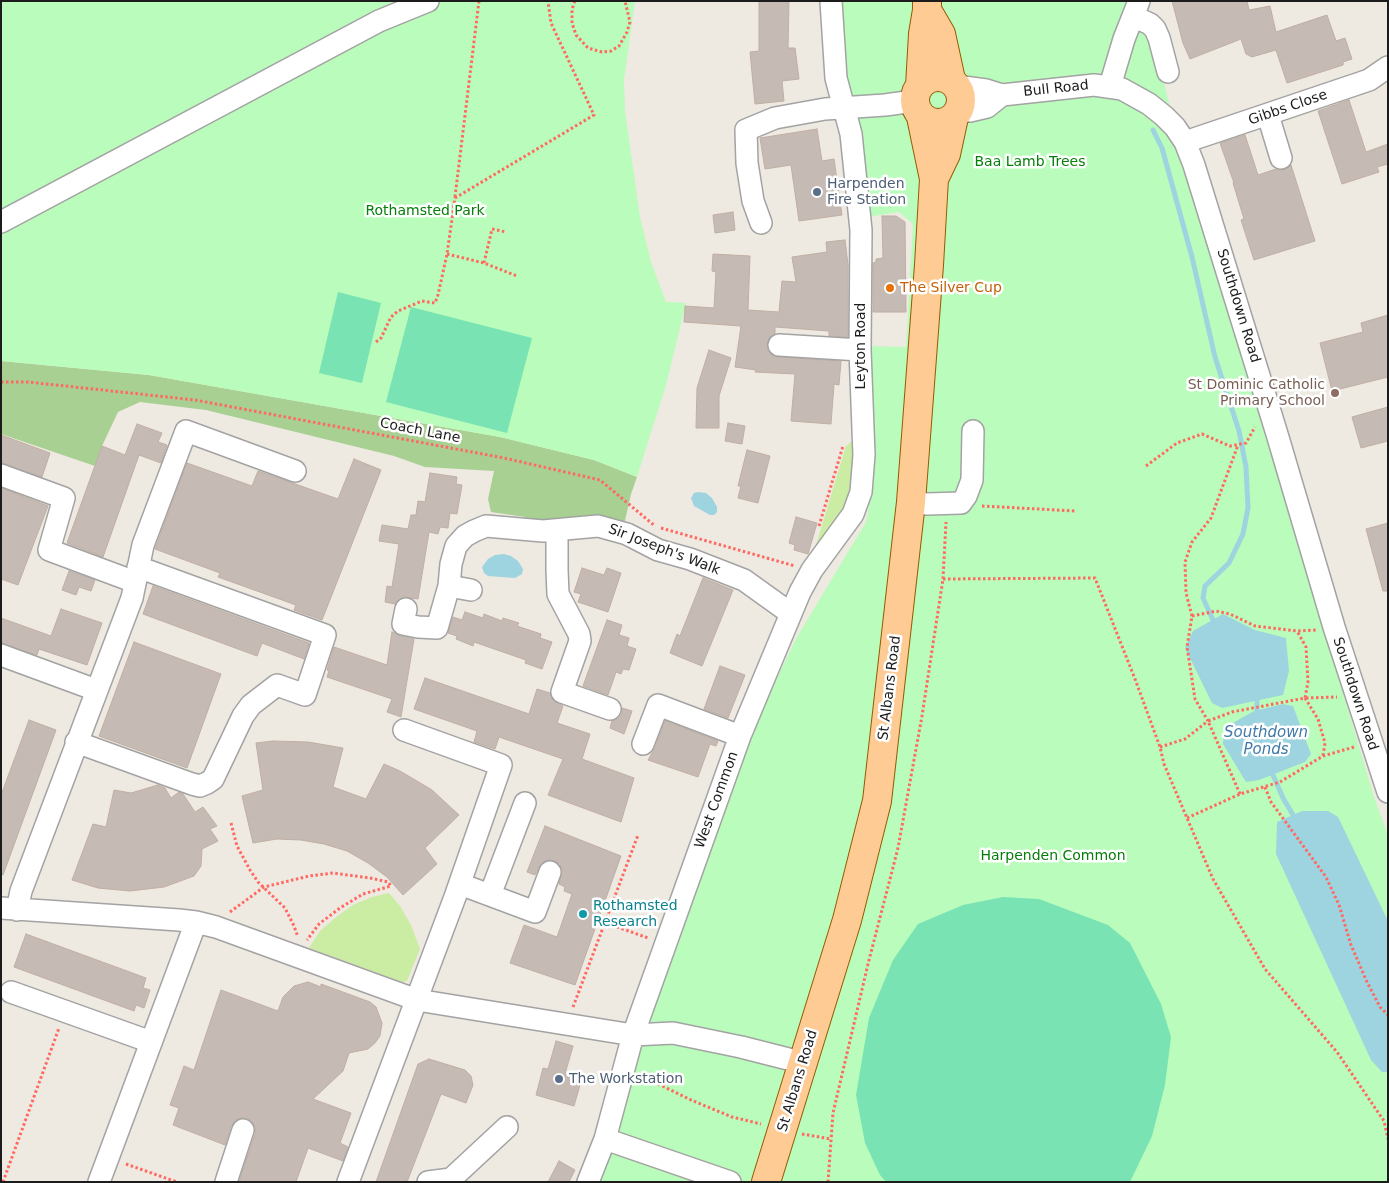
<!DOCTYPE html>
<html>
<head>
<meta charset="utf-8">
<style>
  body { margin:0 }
  #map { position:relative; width:1389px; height:1183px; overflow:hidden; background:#eee9e1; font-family:"DejaVu Sans",sans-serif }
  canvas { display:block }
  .frame { position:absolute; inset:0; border:2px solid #1c1c1c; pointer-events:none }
</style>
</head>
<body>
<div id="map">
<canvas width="1389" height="1183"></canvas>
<div class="frame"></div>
</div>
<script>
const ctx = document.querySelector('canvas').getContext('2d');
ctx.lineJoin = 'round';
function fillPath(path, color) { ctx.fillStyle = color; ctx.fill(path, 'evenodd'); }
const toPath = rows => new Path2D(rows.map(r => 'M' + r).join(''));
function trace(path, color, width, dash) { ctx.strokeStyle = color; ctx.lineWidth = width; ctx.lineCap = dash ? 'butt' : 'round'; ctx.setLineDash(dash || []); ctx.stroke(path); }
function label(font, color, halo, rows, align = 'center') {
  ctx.font = font + ' "DejaVu Sans",sans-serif'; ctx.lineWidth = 5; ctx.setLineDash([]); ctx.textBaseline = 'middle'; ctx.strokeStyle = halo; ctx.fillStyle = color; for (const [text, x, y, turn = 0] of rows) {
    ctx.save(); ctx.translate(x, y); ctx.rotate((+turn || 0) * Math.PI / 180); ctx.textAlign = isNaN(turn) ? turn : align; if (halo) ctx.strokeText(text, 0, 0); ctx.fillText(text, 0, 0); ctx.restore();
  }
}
fillPath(toPath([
  [851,442,858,445,849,507,814,552,846,446],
  [389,893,400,906,411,925,420,949,407,981,402,982,309,948,320,931,335,918,353,905,372,897]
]), '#cbeca3');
fillPath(toPath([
  [1,361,149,375,500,437,594,460,637,477,631,494,624,525,525,522,525,517,491,512,488,499,494,471,425,467,394,456,206,410,140,402,118,412,102,446,95,466,1,434]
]), '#a8d093');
fillPath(toPath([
  [1,1,635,1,624,80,625,111,640,217,651,262,666,302,686,303,666,385,637,477,594,460,500,437,149,375,1,361],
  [840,1,1144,1,1181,152,1375,800,1388,835,1388,1182,599,1182,610,1158,637,1052,727,780,797,637,866,522,871,495,868,346,906,347,913,224,899,212,867,217,863,144,846,82]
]), '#bafcbb');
fillPath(toPath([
  [338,292,381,303,362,383,319,373],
  [411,307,532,338,507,433,386,402],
  [1003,897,1039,899,1108,925,1130,943,1161,1004,1171,1037,1165,1085,1152,1136,1130,1182,886,1182,880,1175,865,1143,856,1095,869,1018,893,960,918,924,963,905]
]), '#79e3b4');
fillPath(toPath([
  [698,492,706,493,712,498,717,507,717,512,714,515,710,515,694,506,691,498,694,493],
  [504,554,511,556,518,561,523,569,522,574,515,578,488,576,484,573,482,567,488,559,495,555],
  [1223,614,1255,630,1286,638,1289,671,1283,695,1222,708,1212,703,1185,648,1193,631],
  [1283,704,1293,706,1311,754,1305,762,1259,780,1246,782,1223,744,1224,728,1254,711],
  [1302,811,1328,811,1338,817,1388,921,1388,1072,1382,1072,1371,1060,1276,854,1277,822]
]), '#9ed4df');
trace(toPath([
  [1153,130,1162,148,1192,257,1215,357,1239,431,1246,467,1248,508,1243,534,1229,563,1205,586,1203,598,1213,620],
  [1257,710,1257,701],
  [1273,775,1283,798,1293,815]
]), '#9ed4df', 5);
const building = toPath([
  [759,1,789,1,788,48,795,48,799,79,782,81,784,101,755,104,750,52,759,51,759,1],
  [1172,1,1247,1,1249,10,1270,6,1276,32,1327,15,1336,41,1345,38,1352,59,1343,62,1343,65,1287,83,1276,50,1252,57,1246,54,1241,39,1190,59,1183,43,1172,1],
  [1349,100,1366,152,1388,144,1388,164,1377,167,1379,172,1342,184,1318,111,1349,100],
  [817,129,822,161,834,159,842,215,799,221,791,165,765,169,760,138,817,129],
  [1245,135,1258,175,1276,169,1284,170,1291,165,1315,241,1254,260,1241,220,1244,219,1233,183,1234,183,1220,143,1245,135],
  [733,212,735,230,715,233,713,215,733,212],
  [882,216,896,216,905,222,906,312,873,312,873,263,876,262,876,259,883,258,882,216],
  [845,240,848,265,848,337,829,336,829,331,775,327,775,334,769,338,767,344,768,351,772,355,778,357,841,361,839,385,834,384,831,424,791,421,795,374,755,372,756,370,735,367,741,326,684,322,685,306,714,308,716,272,712,271,713,254,750,256,748,310,779,312,782,281,796,282,792,257,827,252,826,242,845,240],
  [1388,315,1388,377,1332,391,1320,343,1363,332,1361,323,1388,315],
  [709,350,731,358,719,396,719,428,696,428,697,388,709,350],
  [1388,407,1388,441,1361,448,1352,417,1388,407],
  [728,423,745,426,742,444,725,441,728,423],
  [137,424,162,433,158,442,167,445,161,463,139,455,103,557,67,543,102,446,125,455,137,424],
  [1,435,50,453,42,477,1,463,1,435],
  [747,450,770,456,758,503,738,498,741,486,738,486,747,450],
  [354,459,381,470,322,620,294,610,296,605,218,577,220,573,155,549,187,463,252,486,258,471,338,499,354,459],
  [430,473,457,477,456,484,462,485,457,514,450,513,448,528,440,527,438,534,429,532,418,599,402,597,395,604,385,602,387,586,392,587,399,544,379,541,382,525,408,529,411,515,416,515,418,501,425,502,430,473],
  [1,488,48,506,18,585,1,579,1,488],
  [796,517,817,523,808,554,794,550,795,545,789,543,796,517],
  [1388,523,1388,591,1383,591,1366,529,1388,523],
  [582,568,604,575,607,568,621,573,608,612,578,602,581,594,574,592,582,568],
  [69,571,95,580,91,591,79,587,76,595,62,590,69,571],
  [703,578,733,590,702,666,670,653,677,634,680,636,703,578],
  [153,586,309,643,304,659,262,643,257,656,143,614,153,586],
  [61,609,102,623,87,665,39,649,37,655,1,643,1,618,51,636,61,609],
  [465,612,483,618,484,614,502,621,503,618,519,623,517,626,541,634,540,638,552,642,542,669,525,663,526,660,474,642,473,646,456,639,457,636,448,633,453,617,462,620,465,612],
  [607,620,622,625,619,635,629,638,627,646,636,649,629,670,623,669,621,674,616,672,608,695,583,686,607,620],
  [392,632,401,636,414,639,401,717,387,712,392,699,327,677,329,671,327,670,334,647,387,665,392,632],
  [134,642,221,674,187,768,99,736,134,642],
  [720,666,745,675,728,718,704,709,720,666],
  [425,678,529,714,537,689,550,693,553,700,563,706,557,723,590,734,582,759,634,778,621,822,548,795,563,759,499,737,495,749,474,742,477,731,414,709,425,678],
  [622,708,632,711,624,734,610,728,612,721,618,719,622,714,622,708],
  [29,720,56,730,3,875,1,874,1,795,29,720],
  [665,721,718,741,716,746,710,744,698,777,648,760,655,748,665,721],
  [273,741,308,742,343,748,333,787,366,799,384,764,400,771,432,790,459,815,425,848,437,864,403,895,387,877,368,863,347,851,324,844,301,840,277,839,253,843,242,796,263,790,256,743,273,741],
  [158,785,165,788,171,798,179,792,183,794,195,812,203,807,217,826,210,829,218,841,202,849,201,866,194,876,164,887,130,891,98,888,72,880,93,824,106,827,114,790,131,793,158,785],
  [545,826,621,856,575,985,510,963,524,925,557,937,572,894,564,891,565,887,559,884,562,870,560,864,555,861,548,860,542,862,535,875,527,872,545,826],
  [26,934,146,978,143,988,150,990,144,1008,136,1005,134,1011,14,967,26,934],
  [308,982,321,987,321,984,370,1002,376,1007,382,1023,380,1036,375,1043,368,1049,349,1053,343,1071,313,1099,351,1113,340,1143,348,1147,343,1161,308,1148,296,1182,239,1182,255,1134,255,1127,252,1121,247,1118,241,1118,235,1120,231,1126,225,1145,173,1125,179,1108,170,1105,184,1066,194,1070,221,990,278,1011,283,997,294,986,308,982],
  [556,1041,573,1046,565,1074,582,1078,574,1106,536,1095,543,1068,548,1069,556,1041],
  [429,1059,465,1070,471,1076,473,1085,466,1103,441,1094,407,1182,376,1182,418,1064,429,1059],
  [559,1161,575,1170,569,1182,548,1182,559,1161]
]);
fillPath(building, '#c6bbb4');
trace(building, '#c0aea2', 1);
const minor = toPath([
  [1133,16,1150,24,1155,29,1159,38,1168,72],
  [956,86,986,90,1002,95,1094,85,1122,89,1149,104,1164,116,1175,127,1185,142,1194,165,1277,434,1334,627,1388,792],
  [1110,86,1124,39,1139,1],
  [959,110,970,111,987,107,1002,95],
  [1268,115,1281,158],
  [1185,142,1369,80,1388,67],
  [1,222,379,21,428,1],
  [761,223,753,201,747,163,746,130,775,118,825,109,885,105,914,101],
  [779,345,860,350],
  [1,475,64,498,49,550,135,582],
  [911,502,927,504,961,503,966,496,972,480,973,431],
  [557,531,557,570,558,594,579,634,580,641,562,692,610,709],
  [449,586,471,590],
  [406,609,403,624,418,627,437,628,449,586,451,564,456,546,465,536,474,531,486,526,543,531,598,526,627,534,658,550,690,559,744,580,790,613],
  [1,655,96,690],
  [76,742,192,784,200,786,207,783,213,779,243,716,251,705,277,685,305,695,325,635,138,567],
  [643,744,658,705,740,736],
  [460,884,535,912,550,872],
  [490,895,525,803],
  [1,908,179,920,196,922,216,927,417,1000,633,1035,673,1033,741,1047,804,1063],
  [17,910,21,891,132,598,143,545,186,431,295,471],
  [11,992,151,1042],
  [605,1139,730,1182],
  [99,1182,196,922],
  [226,1182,243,1130],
  [348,1182,455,897,501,765,404,730],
  [428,1182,451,1179,507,1127],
  [588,1182,605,1139,633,1035,740,736,800,592,812,570,853,514,861,492,864,455,860,350,861,230,851,134,836,78,831,1]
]);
const major = toPath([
  [927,10,941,34,951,80],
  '915 100a23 23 0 1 1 46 0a23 23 0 1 1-46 0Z',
  [920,86,923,34,927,10,927,1],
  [934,179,946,154,954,117],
  [766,1182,847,920,877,801,911,502,929,265,934,179,921,117]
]);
trace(minor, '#a3a3a3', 24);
trace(major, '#945b00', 30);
trace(toPath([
  [575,1,572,9,572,23,576,35,588,48,602,52,611,51,619,46,627,32,630,22,625,1],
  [455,197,479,1],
  [447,254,484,263,517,276],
  [484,263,492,229,506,232],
  [376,342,381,338,391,317,398,311,422,301,435,303,438,295,447,254,455,198,594,115,551,23,548,1],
  [1,382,28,382,195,400,504,458,600,480,655,526],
  [1146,466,1177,443,1202,434,1230,446,1246,443,1255,427],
  [982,506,1075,511],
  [819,526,843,446],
  [661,528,795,566],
  [943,579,1095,578,1135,679,1160,747,1164,764,1213,879,1265,969,1337,1052,1384,1121,1388,1139],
  [1192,616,1216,611,1230,614,1255,626,1297,631,1316,630],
  [1305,698,1318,719,1325,743,1323,756],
  [1306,698,1337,697],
  [1160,747,1185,739,1208,721,1195,699,1187,647,1192,616,1186,593,1185,562,1192,542,1211,518,1238,445],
  [1265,787,1271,802,1326,877,1339,905,1351,945,1367,982,1380,1007,1388,1015],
  [1240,794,1208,721,1232,712,1305,698,1308,682,1306,647,1297,631],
  [1187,818,1240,794,1280,782,1323,756,1354,747],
  [231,823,237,846,250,870,258,882,285,908,294,926,298,937],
  [230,912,264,887,309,876,333,873,370,878,388,882,391,886,363,894,340,908,319,924,307,940],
  [598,920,648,938],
  [573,1007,638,835],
  [640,1075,691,1100,732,1117,761,1124],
  [802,1134,831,1139],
  [126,1164,177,1182],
  [3,1182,59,1028],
  [828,1182,833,1113,868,964,898,848,922,716,943,579,946,522]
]), '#ff6961', 3, [2.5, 2.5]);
trace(minor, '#fff', 21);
trace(major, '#ffcb95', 28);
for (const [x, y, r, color] of [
  [817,192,5,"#5c6f8a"],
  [890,288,5,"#e8710a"],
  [1335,393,5,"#8d6e63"],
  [583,914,5,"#0f9aa8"],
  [559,1079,5,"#5c6f8a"]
]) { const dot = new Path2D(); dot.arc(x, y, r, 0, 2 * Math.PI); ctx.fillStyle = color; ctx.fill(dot); trace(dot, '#fff', 2); }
label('14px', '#1c1c1c', '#fff', [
  ["Bull Road",1056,89,-6],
  ["Gibbs Close",1288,108,-19],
  ["Southdown Road",1238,306,73],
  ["Leyton Road",861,346,-90],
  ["Coach Lane",420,431,11],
  ["Sir Joseph's Walk",664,550,21],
  ["St Albans Road",890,688,-83],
  ["Southdown Road",1355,694,72],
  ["West Common",717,800,-70],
  ["St Albans Road",798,1081,-73]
]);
label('14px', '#057f09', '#fff', [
  ["Baa Lamb Trees",1030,162],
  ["Rothamsted Park",425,211],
  ["Harpenden Common",1053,856]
]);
label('14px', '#4e5e75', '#fff', [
  ["Harpenden",827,184],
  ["Fire Station",827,200],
  ["The Workstation",569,1079]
], 'left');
label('14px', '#c56008', '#fff', [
  ["The Silver Cup",900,288]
], 'left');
label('14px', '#785e54', '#fff', [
  ["St Dominic Catholic",1325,385],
  ["Primary School",1325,401]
], 'right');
label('14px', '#0d838f', '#fff', [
  ["Rothamsted",593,906],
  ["Research",593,922]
], 'left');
label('italic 15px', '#417aa8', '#fff', [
  ["Southdown",1266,733],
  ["Ponds",1266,750]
]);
</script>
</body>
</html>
